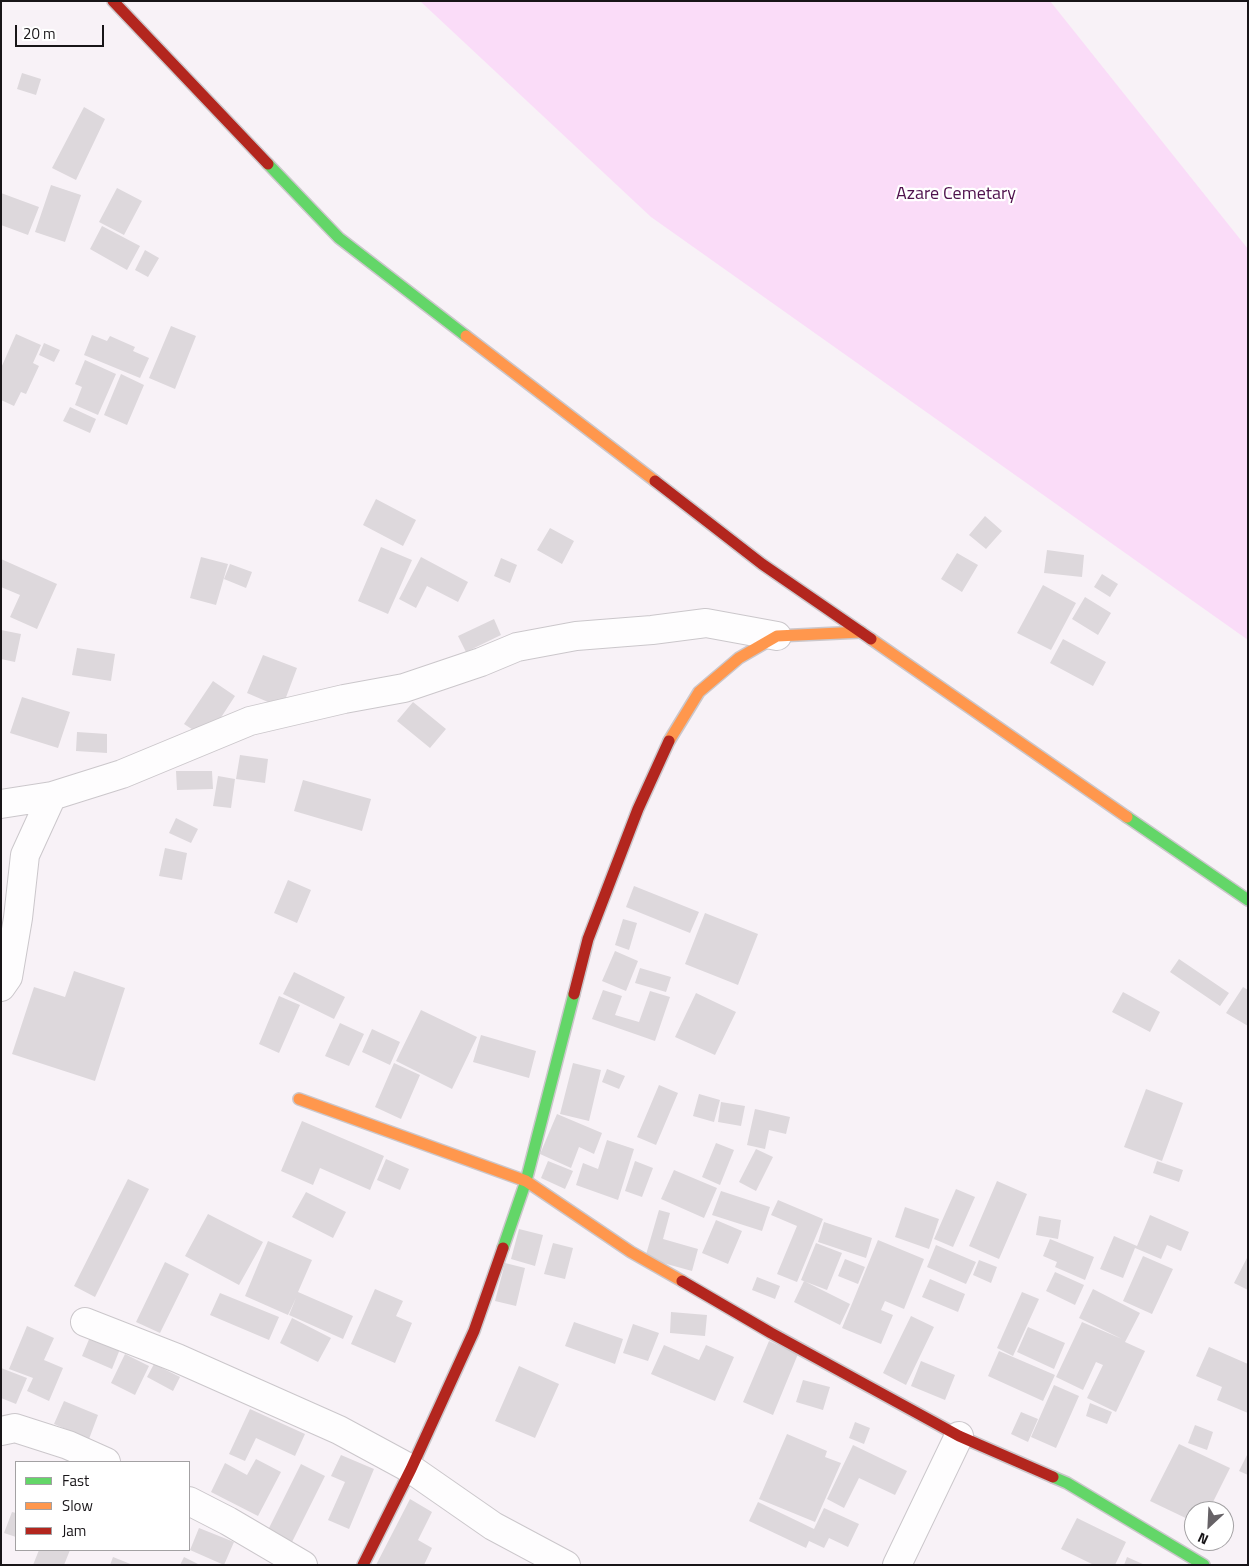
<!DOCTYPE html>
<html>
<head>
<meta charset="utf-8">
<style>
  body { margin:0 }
  #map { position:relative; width:1249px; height:1566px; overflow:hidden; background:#f8f2f7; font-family:"Titillium Web",sans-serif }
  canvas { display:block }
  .frame { position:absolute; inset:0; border:2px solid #181518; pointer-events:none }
  .legend { position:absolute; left:15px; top:1461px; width:175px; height:90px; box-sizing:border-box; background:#fff; border:1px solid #a3a1a3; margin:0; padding:6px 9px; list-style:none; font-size:15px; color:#181518 }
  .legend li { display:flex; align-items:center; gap:10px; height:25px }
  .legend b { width:25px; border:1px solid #a3a1a3 }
  .north { position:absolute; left:1184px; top:1501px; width:50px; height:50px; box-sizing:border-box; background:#fff; border:1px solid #a3a1a3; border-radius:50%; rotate:205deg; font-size:14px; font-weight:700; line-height:20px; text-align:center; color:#181518 }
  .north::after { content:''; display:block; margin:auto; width:18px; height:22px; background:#666266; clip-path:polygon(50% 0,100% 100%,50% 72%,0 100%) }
  .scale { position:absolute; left:15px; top:25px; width:89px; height:22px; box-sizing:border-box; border:2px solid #181518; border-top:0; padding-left:6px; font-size:15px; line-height:18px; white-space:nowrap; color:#181518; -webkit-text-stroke:4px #fff; paint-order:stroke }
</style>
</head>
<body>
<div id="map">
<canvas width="1249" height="1566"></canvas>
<div class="frame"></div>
<ul class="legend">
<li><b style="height:6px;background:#63d668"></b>Fast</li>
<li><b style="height:6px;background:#ff974d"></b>Slow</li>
<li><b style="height:6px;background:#b3261e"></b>Jam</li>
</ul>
<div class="north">N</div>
<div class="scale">20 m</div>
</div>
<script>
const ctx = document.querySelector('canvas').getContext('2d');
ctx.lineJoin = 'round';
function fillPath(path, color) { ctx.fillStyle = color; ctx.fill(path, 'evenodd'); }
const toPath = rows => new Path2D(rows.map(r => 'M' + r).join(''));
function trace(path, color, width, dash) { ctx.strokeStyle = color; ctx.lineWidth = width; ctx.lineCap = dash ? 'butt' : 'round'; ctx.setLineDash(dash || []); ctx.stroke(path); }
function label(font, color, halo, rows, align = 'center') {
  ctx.font = font + ' "Titillium Web",sans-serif'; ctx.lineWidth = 4.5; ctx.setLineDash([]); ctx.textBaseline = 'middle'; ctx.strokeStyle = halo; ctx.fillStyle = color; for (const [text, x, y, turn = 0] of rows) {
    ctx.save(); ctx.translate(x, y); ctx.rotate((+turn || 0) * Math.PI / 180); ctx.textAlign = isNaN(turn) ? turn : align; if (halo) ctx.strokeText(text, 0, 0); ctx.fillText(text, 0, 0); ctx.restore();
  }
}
fillPath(toPath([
  [420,1,1050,1,1248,249,1248,640,651,217]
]), '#fadcf8');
fillPath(toPath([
  [22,73,41,79,36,95,17,89],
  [84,107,105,119,76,180,52,168],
  [51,185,81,195,65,242,35,232],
  [117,188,142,201,124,235,99,222],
  [1,193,39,207,28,235,1,225],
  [102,226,140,246,127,270,90,249],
  [145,250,159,258,148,277,135,270],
  [171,326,196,336,175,389,149,378],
  [16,334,41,345,33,363,39,366,26,394,21,392,14,406,1,400,1,368],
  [92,335,107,341,110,336,135,347,133,351,149,358,140,378,84,355],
  [44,343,60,350,54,362,39,355],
  [85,360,116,374,98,415,75,405,82,387,75,384],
  [121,374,144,385,127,425,104,415],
  [70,407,96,419,90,433,63,421],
  [376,499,416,520,403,546,363,525],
  [985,516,1002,531,986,549,969,535],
  [550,528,574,541,562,564,537,550],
  [381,547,412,560,388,614,358,601],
  [1047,550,1084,555,1082,577,1044,573],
  [957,553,978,565,962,592,941,579],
  [201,557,228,564,216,605,190,598],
  [421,557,468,582,458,602,427,586,416,608,399,599],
  [501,558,517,565,510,583,494,576],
  [1,559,57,584,37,629,10,617,20,595,1,587],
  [230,564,252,572,246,588,224,579],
  [1102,574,1118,584,1110,597,1094,587],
  [1043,585,1076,603,1051,650,1017,633],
  [1085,597,1111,613,1098,635,1072,619],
  [494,619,501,635,466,652,458,636],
  [1,630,21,634,15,662,1,659],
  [1063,639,1106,662,1093,686,1050,663],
  [77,648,115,654,111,681,72,675],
  [263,655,297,668,282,708,247,693],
  [213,681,235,696,207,739,184,724],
  [22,697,70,712,58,748,10,733],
  [413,702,446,729,430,748,397,721],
  [77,732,107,734,107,753,76,751],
  [240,755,268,759,265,783,236,779],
  [176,771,212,771,213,789,177,790],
  [218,776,235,779,231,808,213,806],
  [303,780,371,799,362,831,294,811],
  [176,818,198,829,191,843,169,833],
  [165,848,187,853,182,880,159,876],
  [288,880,311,890,297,923,274,913],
  [634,886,699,912,690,933,626,907],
  [705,913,758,934,738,985,685,964],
  [623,919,637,923,629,950,615,945],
  [615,951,638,961,626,991,602,981],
  [1179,959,1229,993,1220,1006,1170,972],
  [640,968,671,977,666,992,635,983],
  [74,971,125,988,95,1081,12,1054,34,987,65,997],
  [294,972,345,997,334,1019,283,994],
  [1243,987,1248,990,1248,1026,1226,1013],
  [603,990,622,996,615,1015,639,1022,650,991,670,997,655,1041,592,1019],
  [1123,992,1160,1012,1150,1032,1112,1012],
  [696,993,736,1012,715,1055,675,1037],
  [279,996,300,1005,279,1053,259,1044],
  [421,1010,477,1037,452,1089,396,1061],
  [340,1023,364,1034,349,1066,325,1056],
  [372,1029,400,1042,390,1065,362,1052],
  [481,1035,536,1051,529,1078,473,1062],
  [394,1063,420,1075,401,1119,375,1107],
  [573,1063,601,1070,589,1121,560,1114],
  [607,1069,625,1076,619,1089,602,1082],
  [659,1085,678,1093,656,1145,637,1137],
  [1146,1089,1183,1103,1162,1161,1124,1147],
  [699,1094,720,1100,714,1122,693,1116],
  [721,1102,745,1106,741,1126,718,1122],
  [755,1109,790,1117,786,1134,769,1130,765,1149,747,1145],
  [557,1114,602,1133,594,1154,579,1147,571,1168,540,1154],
  [302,1121,384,1156,370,1190,320,1168,313,1185,281,1171],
  [607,1140,634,1149,618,1200,576,1185,583,1163,598,1169],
  [716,1143,734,1150,720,1185,702,1177],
  [756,1149,773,1157,756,1191,739,1182],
  [386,1159,409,1169,400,1190,377,1180],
  [548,1161,573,1171,565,1189,541,1178],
  [635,1161,653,1168,642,1197,625,1191],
  [1157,1161,1183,1170,1179,1182,1153,1173],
  [674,1170,717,1188,704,1218,661,1199],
  [128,1179,149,1189,95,1297,74,1286],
  [997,1181,1027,1194,999,1259,969,1246],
  [956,1189,975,1197,953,1247,934,1239],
  [721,1191,770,1207,762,1231,712,1215],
  [306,1192,346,1212,333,1238,292,1217],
  [778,1200,823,1219,797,1282,777,1274,797,1226,771,1215],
  [905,1207,939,1219,929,1249,895,1237],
  [659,1210,670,1213,663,1239,698,1249,692,1271,645,1258],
  [208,1214,263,1242,239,1285,185,1256],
  [1150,1215,1189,1232,1181,1251,1167,1245,1161,1259,1135,1248,1123,1278,1100,1269,1114,1236,1137,1246],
  [1039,1216,1061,1220,1058,1239,1036,1235],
  [716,1220,742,1231,728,1264,702,1253],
  [824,1222,872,1238,866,1258,818,1242],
  [519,1229,543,1235,535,1266,511,1259],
  [1050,1239,1094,1257,1085,1280,1055,1267,1057,1262,1043,1256],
  [878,1240,924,1259,904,1309,885,1301,881,1310,893,1315,881,1344,842,1328],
  [268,1241,312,1260,298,1292,353,1316,343,1339,289,1315,296,1298,288,1315,245,1296],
  [553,1243,573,1248,565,1279,544,1274],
  [816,1243,842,1253,827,1290,801,1280],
  [936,1245,976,1262,966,1284,927,1267],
  [1143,1256,1173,1269,1152,1314,1123,1301],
  [1248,1256,1248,1290,1234,1283],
  [845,1259,865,1267,858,1284,838,1276],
  [979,1260,997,1267,991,1283,973,1275],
  [165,1262,189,1274,160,1333,136,1322],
  [505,1263,525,1268,516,1306,495,1301],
  [1055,1272,1084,1285,1075,1305,1046,1291],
  [757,1277,780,1286,775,1299,752,1290],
  [930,1279,965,1294,958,1312,922,1297],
  [804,1281,850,1304,840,1325,794,1302],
  [375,1289,403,1301,396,1316,412,1323,395,1363,351,1344],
  [1093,1289,1140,1313,1125,1342,1145,1351,1116,1412,1087,1398,1103,1365,1096,1362,1083,1390,1056,1377,1082,1322,1122,1339,1079,1318],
  [1022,1292,1039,1299,1013,1356,997,1348],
  [220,1293,279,1317,269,1340,210,1315],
  [671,1312,707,1315,705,1336,670,1333],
  [911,1316,934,1327,906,1385,883,1373],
  [292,1318,331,1338,318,1362,280,1343],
  [574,1322,623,1339,615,1364,565,1346],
  [633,1324,659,1333,648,1361,623,1353],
  [27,1326,54,1338,44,1360,63,1368,49,1401,27,1391,33,1378,9,1369],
  [1028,1327,1065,1343,1054,1369,1017,1352],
  [90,1337,120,1349,112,1369,82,1356],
  [769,1341,798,1354,773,1415,743,1402],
  [664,1345,699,1360,706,1345,734,1357,715,1401,651,1374],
  [1209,1347,1248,1364,1248,1413,1217,1400,1222,1387,1196,1376],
  [999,1351,1055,1375,1043,1401,988,1376],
  [125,1354,149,1366,135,1395,111,1383],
  [921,1361,955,1375,945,1400,911,1386],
  [154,1364,180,1377,173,1391,147,1377],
  [519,1366,559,1384,535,1438,495,1421],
  [1,1368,27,1378,16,1404,1,1398],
  [803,1380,830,1387,823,1410,796,1402],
  [1054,1385,1079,1396,1056,1448,1031,1437],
  [64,1401,98,1415,89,1439,54,1424],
  [1090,1403,1112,1412,1107,1424,1086,1416],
  [250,1409,305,1434,295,1456,256,1438,245,1461,229,1454],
  [1021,1412,1038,1419,1028,1442,1011,1434],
  [855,1422,870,1428,864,1444,849,1438],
  [1195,1425,1213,1432,1207,1450,1188,1443],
  [787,1434,827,1451,825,1457,841,1463,815,1522,759,1499],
  [1179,1444,1230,1468,1209,1510,1203,1507,1201,1511,1194,1511,1194,1522,1150,1501],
  [853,1445,907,1471,895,1495,859,1478,844,1508,827,1499],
  [1248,1453,1248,1475,1239,1471],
  [341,1455,374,1469,349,1529,328,1520,345,1482,331,1476],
  [256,1459,281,1472,258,1516,211,1492,225,1463,247,1475],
  [301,1464,325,1476,290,1546,266,1534],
  [410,1499,432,1512,418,1540,432,1548,424,1565,376,1565],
  [758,1502,814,1529,824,1508,859,1524,848,1547,829,1538,824,1548,809,1541,806,1548,749,1521],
  [12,1512,16,1513,16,1537,4,1533],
  [1077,1518,1126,1542,1115,1565,1094,1565,1061,1549],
  [199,1528,234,1542,224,1565,190,1550],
  [39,1550,70,1550,64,1565,33,1565],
  [113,1557,133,1565,110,1565],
  [184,1557,200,1565,180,1565],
  [1127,1557,1145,1565,1124,1565]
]), '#ddd8dc');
const street = toPath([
  [1,804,52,796,122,774,250,721,344,699,404,688,481,662,517,647,576,636,652,630,706,623,777,636],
  [1,987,8,977,18,918,25,855,52,796],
  [85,1322,177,1358,339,1430,411,1469,493,1526,566,1565],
  [1,1431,15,1428,68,1445,106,1462],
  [189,1501,228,1521,303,1565],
  [897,1565,959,1436]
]);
const fast = toPath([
  [268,164,339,238,466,336],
  [1127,817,1248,900],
  [503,1248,526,1181,574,994],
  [1053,1477,1067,1483,1204,1565]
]);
const slow = toPath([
  [466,336,655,481],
  [871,639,1127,817],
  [669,741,699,692,739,658,777,636,861,632],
  [299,1099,526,1181,631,1252,682,1281]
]);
const jam = toPath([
  [113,1,268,164],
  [655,481,762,564,871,639],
  [574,994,588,939,638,809,669,741],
  [682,1281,771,1333,959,1436,1053,1477],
  [363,1565,411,1469,474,1331,503,1248]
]);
trace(street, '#cbc7cb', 30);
trace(fast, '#cbc7cb', 14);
trace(slow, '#cbc7cb', 14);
trace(jam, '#cbc7cb', 14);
trace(street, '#fefdfe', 28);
trace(fast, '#63d668', 11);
trace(slow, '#ff974d', 11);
trace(jam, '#b3261e', 11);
label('18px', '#4e104c', '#fff', [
  ["Azare Cemetary",956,195]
]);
</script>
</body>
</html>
